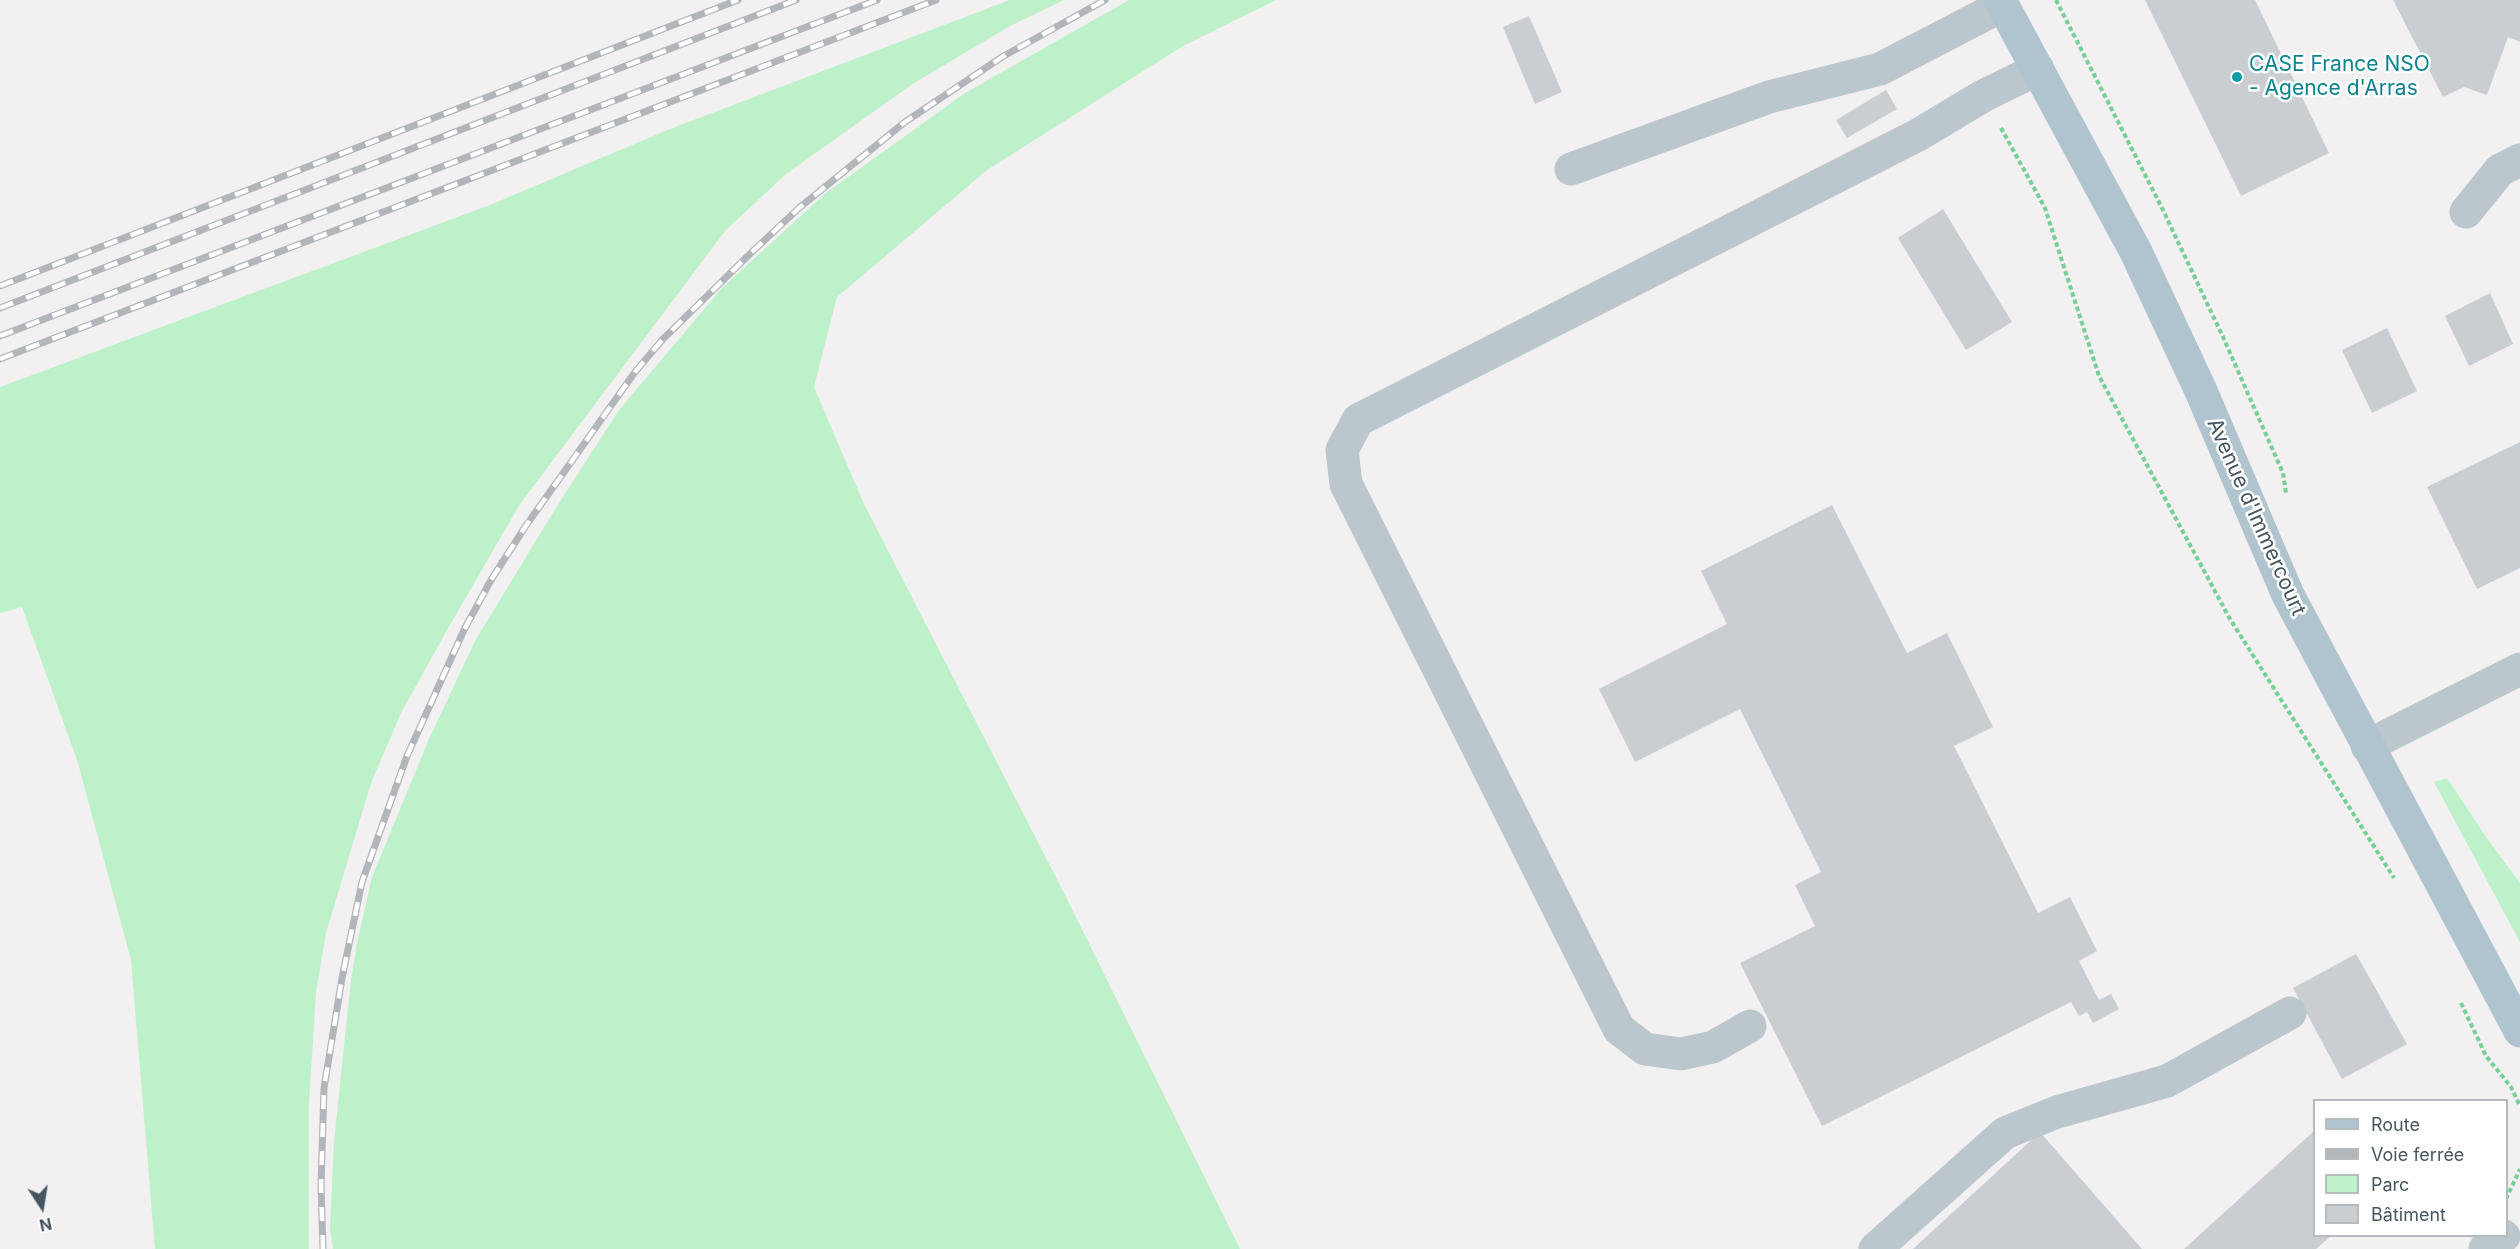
<!DOCTYPE html>
<html>
<head>
<meta charset="utf-8">
<style>
  body { margin:0 }
  #map { position:relative; width:2520px; height:1249px; overflow:hidden; background:#f2f0f0; font-family:Inter,sans-serif }
  canvas { display:block }
  .legend { position:absolute; left:2313px; top:1099px; width:195px; height:138px; box-sizing:border-box; background:#fff; border:2px solid #b5bbbf; margin:0; padding:8px 10px; list-style:none; font-size:18px; color:#47565e }
  .legend li { display:flex; align-items:center; gap:12px; height:30px }
  .legend b { width:30px; border:2px solid #b5bbbf }
  .north { position:absolute; left:12px; top:1177px; width:60px; height:60px; -webkit-text-stroke:4px #fff; paint-order:stroke; rotate:168deg; font-size:16px; font-weight:700; line-height:24px; text-align:center; color:#47565e }
  .north::after { content:''; display:block; margin:auto; width:21px; height:27px; background:#47565e; clip-path:polygon(50% 0,100% 100%,50% 72%,0 100%) }
</style>
</head>
<body>
<div id="map">
<canvas width="2520" height="1249"></canvas>
<ul class="legend">
<li><b style="height:8px;background:#afc4cf"></b>Route</li>
<li><b style="height:8px;background:#b2b6ba"></b>Voie ferrée</li>
<li><b style="height:16px;background:#bdf1ca"></b>Parc</li>
<li><b style="height:16px;background:#caced2"></b>Bâtiment</li>
</ul>
<div class="north">N</div>
</div>
<script>
const ctx = document.querySelector('canvas').getContext('2d');
ctx.lineJoin = 'round';
function fillPath(path, color) { ctx.fillStyle = color; ctx.fill(path, 'evenodd'); }
const toPath = rows => new Path2D(rows.map(r => 'M' + r).join(''));
function trace(path, color, width, dash) { ctx.strokeStyle = color; ctx.lineWidth = width; ctx.lineCap = dash ? 'butt' : 'round'; ctx.setLineDash(dash || []); ctx.stroke(path); }
function label(font, color, halo, rows, align = 'center') {
  ctx.font = font + ' Inter,sans-serif'; ctx.lineWidth = 5; ctx.setLineDash([]); ctx.textBaseline = 'middle'; ctx.strokeStyle = halo; ctx.fillStyle = color; for (const [text, x, y, turn = 0] of rows) {
    ctx.save(); ctx.translate(x, y); ctx.rotate((+turn || 0) * Math.PI / 180); ctx.textAlign = isNaN(turn) ? turn : align; if (halo) ctx.strokeText(text, 0, 0); ctx.fillText(text, 0, 0); ctx.restore();
  }
}
fillPath(toPath([
  [1010,0,1064,0,1010,26,914,83,786,174,725,231,520,504,447,630,401,713,371,783,326,933,316,992,309,1103,309,1249,155,1249,131,960,78,763,22,607,0,613,0,387,490,205,670,129],
  [1129,0,1276,0,1183,46,987,170,837,297,814,387,864,504,1064,893,1240,1249,333,1249,330,1228,334,1142,351,980,357,943,372,877,429,739,475,641,554,511,619,410,722,288,826,193,965,93],
  [2447,778,2486,837,2520,883,2520,942,2434,782]
]), '#bdf1ca');
fillPath(toPath([
  [2145,0,2255,0,2329,153,2241,196],
  [2393,0,2520,0,2520,42,2508,37,2487,95,2464,87,2443,97],
  [1529,16,1562,92,1535,104,1503,27],
  [1886,90,1897,109,1847,138,1836,120],
  [1943,209,2012,322,1966,350,1898,238],
  [2490,293,2513,344,2469,366,2445,316],
  [2387,328,2417,391,2372,413,2342,350],
  [2520,442,2520,568,2477,589,2427,487],
  [1832,505,1907,653,1947,633,1993,727,1954,746,2038,913,2070,897,2097,951,2079,961,2099,1000,2111,994,2119,1009,2093,1023,2087,1012,2079,1016,2071,1002,1822,1126,1740,963,1815,926,1795,885,1821,872,1740,709,1635,762,1599,689,1727,624,1701,571],
  [2356,954,2407,1044,2342,1079,2293,988],
  [2314,1131,2314,1236,2331,1236,2316,1249,2184,1249],
  [2040,1132,2142,1249,1913,1249]
]), '#caced2');
trace(toPath([
  [2056,0,2162,208,2223,337,2283,473,2286,493],
  [2001,128,2045,208,2099,376,2230,619,2394,878],
  [2461,1003,2486,1056,2511,1087,2520,1106],
  [2506,1199,2520,1169]
]), '#74d096', 4, [4.5, 3]);
trace(toPath([
  [1571,169,1769,97,1880,69,2003,5],
  [2466,212,2500,170,2520,160],
  [2367,746,2520,669],
  [1750,1026,1713,1047,1681,1054,1645,1049,1619,1029,1346,484,1342,450,1358,420,1918,135,1983,96,2038,69],
  [1875,1249,2005,1133,2057,1112,2167,1081,2290,1013],
  [2485,1249,2504,1236]
]), '#bbc7cd', 33);
trace(toPath([
  [2000,0,2136,252,2201,391,2288,595,2520,1031]
]), '#afc4cf', 33);
const rail = toPath([
  [0,286,738,0],
  [0,308,796,0],
  [0,336,877,0],
  [0,359,936,0],
  [323,1249,321,1185,324,1088,342,978,362,882,407,756,464,630,491,580,525,527,635,372,663,339,753,251,799,208,905,122,1002,57,1105,0]
]);
trace(rail, '#b2b6ba', 7);
trace(rail, '#fff', 4.5, [14]);
for (const [x, y, r, color] of [
  [2237,77,6,"#0f9aa8"]
]) { const dot = new Path2D(); dot.arc(x, y, r, 0, 2 * Math.PI); ctx.fillStyle = color; ctx.fill(dot); trace(dot, '#fff', 2); }
label('21px', '#0d838f', '#fff', [
  ["CASE France NSO",2249,65],
  ["- Agence d'Arras",2249,89]
], 'left');
label('21px', '#47565e', '#fff', [
  ["Avenue d'Immercourt",2256,517,66]
]);
</script>
</body>
</html>
